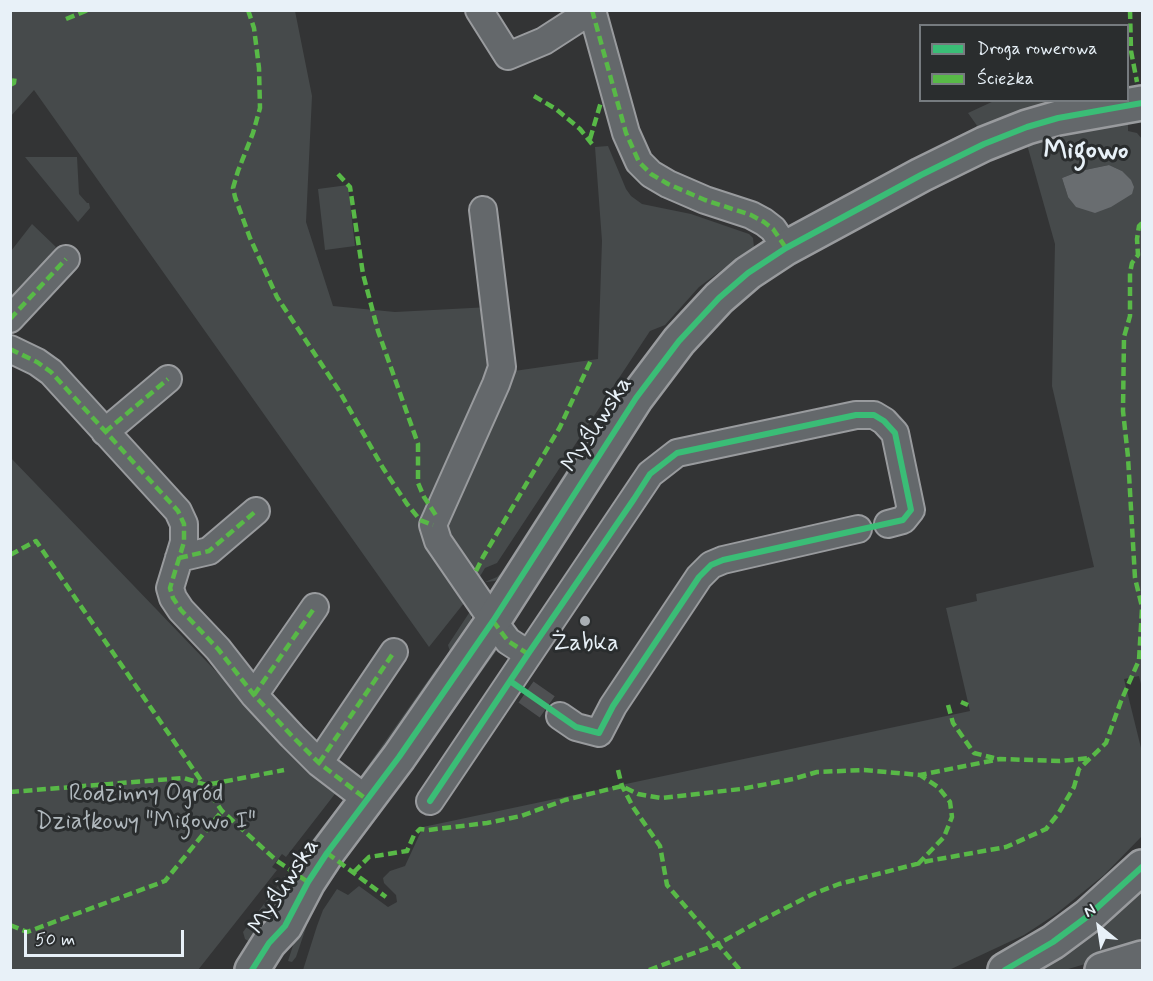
<!DOCTYPE html>
<html>
<head>
<meta charset="utf-8">
<style>
  body { margin:0 }
  #map { position:relative; width:1153px; height:981px; overflow:hidden; background:#333435; font-family:Mynerve,sans-serif }
  canvas { display:block }
  .frame { position:absolute; inset:0; border:12px solid #e8f1f8; pointer-events:none }
  .legend { position:absolute; left:919px; top:24px; width:210px; height:78px; box-sizing:border-box; background:#2a2d2e; border:2px solid #767b7f; margin:0; padding:8px 10px; list-style:none; font-size:18px; color:#e8f1f8 }
  .legend li { display:flex; align-items:center; gap:12px; height:30px }
  .legend b { width:30px; border:2px solid #767b7f }
  .north { position:absolute; left:1069px; top:897px; width:60px; height:60px; -webkit-text-stroke:4px #2a2d2e; paint-order:stroke; rotate:330deg; font-size:16px; font-weight:700; line-height:24px; text-align:center; color:#e8f1f8 }
  .north::after { content:''; display:block; margin:auto; width:21px; height:27px; background:#e8f1f8; clip-path:polygon(50% 0,100% 100%,50% 72%,0 100%) }
  .scale { position:absolute; left:24px; top:930px; width:160px; height:27px; box-sizing:border-box; border:3px solid #e8f1f8; border-top:0; padding-left:8px; font-size:18px; line-height:21px; white-space:nowrap; color:#e8f1f8; -webkit-text-stroke:4px #2a2d2e; paint-order:stroke }
</style>
</head>
<body>
<div id="map">
<canvas width="1153" height="981"></canvas>
<div class="frame"></div>
<ul class="legend">
<li><b style="height:8px;background:#3abd76"></b>Droga rowerowa</li>
<li><b style="height:8px;background:#58b947"></b>Ścieżka</li>
</ul>
<div class="north">N</div>
<div class="scale">50 m</div>
</div>
<script>
const ctx = document.querySelector('canvas').getContext('2d');
ctx.lineJoin = 'round';
function fillPath(path, color) { ctx.fillStyle = color; ctx.fill(path, 'evenodd'); }
const toPath = rows => new Path2D(rows.map(r => 'M' + r).join(''));
function trace(path, color, width, dash) { ctx.strokeStyle = color; ctx.lineWidth = width; ctx.lineCap = dash ? 'butt' : 'round'; ctx.setLineDash(dash || []); ctx.stroke(path); }
function label(font, color, halo, rows, align = 'center') {
  ctx.font = font + ' Mynerve,sans-serif'; ctx.lineWidth = 6; ctx.setLineDash([]); ctx.textBaseline = 'middle'; ctx.strokeStyle = halo; ctx.fillStyle = color; for (const [text, x, y, turn = 0] of rows) {
    ctx.save(); ctx.translate(x, y); ctx.rotate((+turn || 0) * Math.PI / 180); ctx.textAlign = isNaN(turn) ? turn : align; if (halo) ctx.strokeText(text, 0, 0); ctx.fillText(text, 0, 0); ctx.restore();
  }
}
fillPath(toPath([
  [11,11,295,11,312,96,306,222,333,306,395,312,509,306,514,371,598,359,602,241,595,147,608,146,626,189,631,196,642,204,691,214,749,234,753,238,754,247,747,254,745,253,699,287,665,325,650,331,497,563,485,568,464,603,429,647,34,90,11,116],
  [996,100,1055,100,1055,101,1016,112,978,127,968,113],
  [1128,118,1128,131,1137,133,1142,139,1142,688,1139,676,1124,679,1142,752,1142,836,1104,875,1056,914,1024,935,949,970,303,970,317,926,323,910,337,889,348,895,359,886,388,907,397,902,396,895,384,883,383,878,390,871,405,866,423,827,970,711,946,608,977,601,976,594,1094,567,1052,386,1055,244,1026,141],
  [1109,165,1122,171,1068,197,1062,178,1080,171],
  [25,157,77,157,79,194,87,203,89,203,90,208,78,222],
  [348,185,355,246,325,250,318,189],
  [32,224,56,247,11,304,11,251],
  [659,339,661,340,622,390,589,439,503,575,495,581,485,582,497,577,501,573,605,410],
  [10,457,330,790,334,786,338,790,286,857,282,854,272,867,277,870,198,970,11,970],
  [471,610,471,622,451,655,448,645],
  [497,650,379,815,347,858,343,854,374,810,490,655],
  [440,666,442,666,364,779,358,780,436,669],
  [347,795,348,798,301,870,293,865],
  [334,867,339,870,324,890,312,910,296,957,292,962,288,961,299,927],
  [285,876,294,881,259,948,245,939,243,932],
  [1142,880,1142,947,1065,970,1024,970]
]), '#464a4b');
fillPath(toPath([
  [1109,165,1122,171,1131,180,1134,187,1132,194,1111,207,1095,213,1076,207,1068,197,1062,178,1080,171]
]), '#696d70');
trace(toPath([
  [526,692,560,716]
]), '#4e5052', 26, [26, 13]);
const street = toPath([
  [479,10,508,56,544,41,592,10],
  [592,10,626,133,639,162,651,174,668,184,705,200,751,215,764,222,773,229,786,248],
  [483,210,502,367,496,384,433,525,438,541,493,621,508,641,528,654],
  [10,319,66,259],
  [10,349,37,362,51,372,178,511,184,524,184,542,170,588,173,598,181,610,218,649,254,695,292,736,319,763,366,799],
  [105,432,168,379],
  [179,558,209,551,256,511],
  [254,695,315,607],
  [560,716,576,727,599,733,613,706,699,577,711,565,723,560,858,529],
  [319,763,394,652],
  [430,801,650,474,677,453,856,415,874,415,884,421,895,433,911,510,903,520,888,524]
]);
const secondary = toPath([
  [252,970,269,943,285,926,308,882,327,853,399,757,493,621,636,398,679,341,719,298,748,273,786,248,921,175,984,144,1027,127,1058,118,1142,103],
  [1005,970,1053,942,1088,916,1142,867],
  [1102,970,1142,958]
]);
trace(street, '#999b9e', 30);
trace(secondary, '#999b9e', 38);
trace(street, '#64686b', 26);
trace(secondary, '#64686b', 33);
trace(toPath([
  [248,10,254,28,259,68,260,108,253,133,238,171,233,188,235,197,250,238,277,297,338,389,383,468,407,504,420,520,433,525],
  [592,10,626,133,639,162,651,174,668,184,705,200,751,215,764,222,773,229,786,248],
  [1130,10,1131,51,1137,82],
  [66,19,88,10],
  [10,85,14,83,15,74],
  [534,96,556,109,580,129,592,144],
  [590,139,601,102],
  [338,174,350,187,363,274,378,331,418,444,418,483,424,497,437,517],
  [1142,223,1139,226,1137,239,1138,255,1132,263,1130,273,1130,316,1124,337,1123,411,1128,457,1135,578,1142,607],
  [10,319,66,259],
  [10,349,37,362,51,372,178,511,184,524,184,542,170,588,173,598,181,610,218,649,254,695,292,736,319,763,366,799],
  [105,432,168,379],
  [10,555,36,541,222,811,277,861,308,882],
  [179,558,209,551,256,511],
  [476,571,483,557,560,427,592,358],
  [493,621,508,641,528,654],
  [254,695,315,607],
  [961,702,968,705],
  [948,705,953,723,974,753,994,758],
  [319,763,394,652],
  [618,770,622,786,633,807,660,846,667,885,740,970],
  [10,792,184,778,206,785,284,770],
  [327,853,386,897],
  [918,864,944,837,952,817,950,802,938,787,920,775],
  [354,872,369,857,407,851,414,835,420,829,428,830,487,823,521,816,565,800,622,786,638,794,661,798,741,789,793,779,817,772,864,770,920,775,1000,759,1060,761,1090,758],
  [10,925,27,932,165,881,222,811],
  [649,970,718,944,754,924,813,894,839,884,928,861,1006,847,1046,829,1058,814,1074,787,1079,769,1106,743,1121,701,1139,660,1142,609]
]), '#58b947', 4.5, [9, 4.5]);
trace(toPath([
  [430,801,528,654,634,499,650,474,677,453,856,415,874,415,884,421,895,433,911,510,903,520,723,560,711,565,699,577,613,706,599,733,576,727,510,681],
  [252,970,269,943,285,926,308,882,327,853,399,757,493,621,636,398,679,341,719,298,748,273,786,248,921,175,984,144,1027,127,1058,118,1142,103],
  [1005,970,1053,942,1088,916,1142,867]
]), '#3abd76', 6);
for (const [x, y, r, color] of [
  [585,621,6,"#a9afb4"]
]) { const dot = new Path2D(); dot.arc(x, y, r, 0, 2 * Math.PI); ctx.fillStyle = color; ctx.fill(dot); trace(dot, '#2a2d2e', 2); }
label('24px', '#e8f1f8', '#2a2d2e', [
  ["Myśliwska",598,425,-57],
  ["Myśliwska",285,887,-57]
]);
label('24px', '#e8f1f8', '#2a2d2e', [
  ["Żabka",585,645]
]);
label('24px', '#b0b8bd', '#2a2d2e', [
  ["Rodzinny Ogród",146,795],
  ["Działkowy \"Migowo I\"",146,823]
]);
label('bold 27px', '#e8f1f8', '#2a2d2e', [
  ["Migowo",1086,152]
]);
</script>
</body>
</html>
